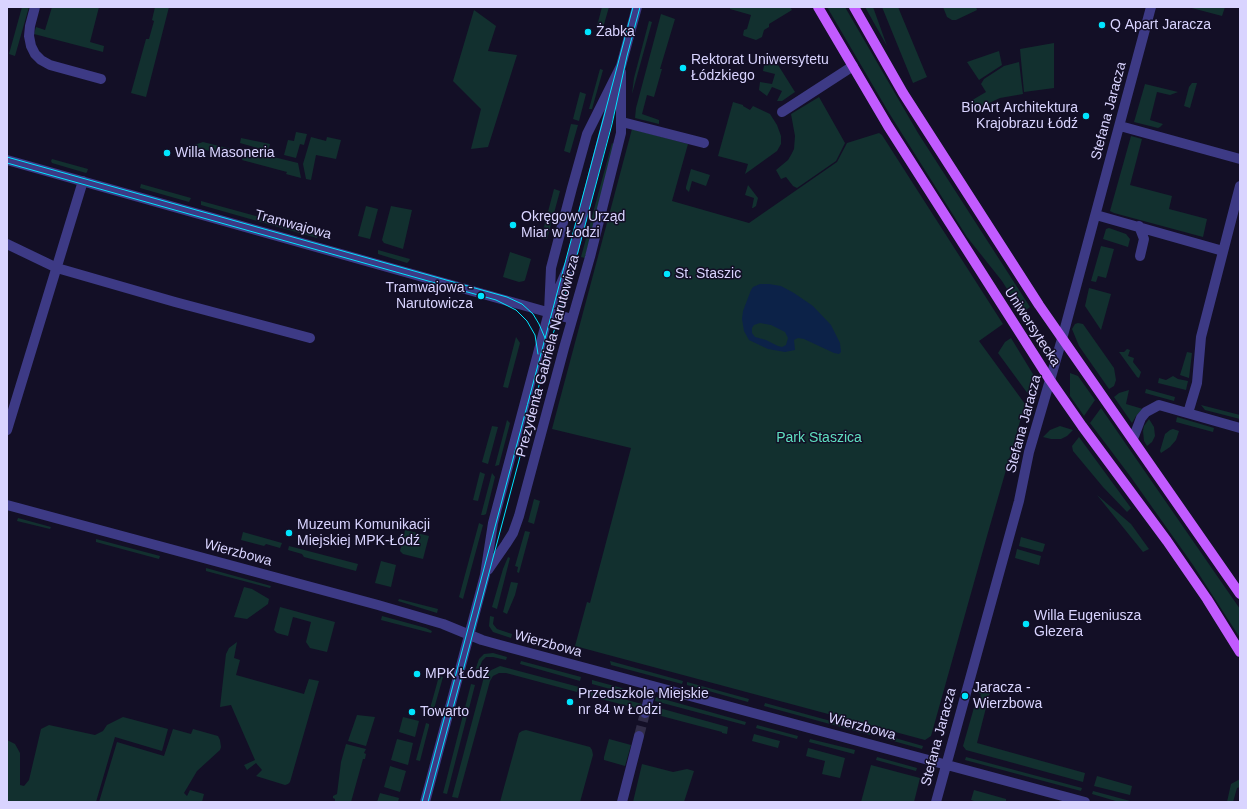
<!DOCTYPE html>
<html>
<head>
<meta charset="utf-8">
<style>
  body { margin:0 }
  #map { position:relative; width:1247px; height:809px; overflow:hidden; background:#130f26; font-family:Arial,sans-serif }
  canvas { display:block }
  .frame { position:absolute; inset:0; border:8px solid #d9d4ff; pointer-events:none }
</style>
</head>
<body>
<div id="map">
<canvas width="1247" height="809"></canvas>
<div class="frame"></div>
</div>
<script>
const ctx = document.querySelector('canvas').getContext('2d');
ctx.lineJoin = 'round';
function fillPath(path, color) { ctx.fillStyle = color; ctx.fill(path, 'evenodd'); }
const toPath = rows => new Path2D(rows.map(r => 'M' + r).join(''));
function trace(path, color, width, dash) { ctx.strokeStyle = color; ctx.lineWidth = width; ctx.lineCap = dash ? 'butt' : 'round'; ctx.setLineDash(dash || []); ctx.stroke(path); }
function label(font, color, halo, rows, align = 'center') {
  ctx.font = font + ' Arial,sans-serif'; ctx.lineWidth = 3; ctx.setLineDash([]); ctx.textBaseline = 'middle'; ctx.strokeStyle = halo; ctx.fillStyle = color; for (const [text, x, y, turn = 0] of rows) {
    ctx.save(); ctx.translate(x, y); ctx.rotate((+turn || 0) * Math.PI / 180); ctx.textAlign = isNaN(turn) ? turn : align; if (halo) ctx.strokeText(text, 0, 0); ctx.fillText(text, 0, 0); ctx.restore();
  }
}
fillPath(toPath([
  [22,7,29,7,15,56,9,54],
  [52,7,99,7,90,42,104,46,103,52,34,34,36,27,45,30],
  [155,7,169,7,146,97,131,93,146,39,149,39,154,21,152,20],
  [602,7,609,7,603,28,597,26],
  [730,7,790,7,792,10,769,24,769,27,764,30,762,37,756,40,744,36,743,35,744,30,747,29,751,15,730,9],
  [827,7,845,7,918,133,1030,307,1022,313,1002,281,967,237,889,113],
  [865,7,873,7,887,46],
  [882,7,898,7,927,77,913,83],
  [943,7,976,7,977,10,956,20,952,20,947,17],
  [1188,7,1225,7,1222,16],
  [474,10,496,26,488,51,517,55,488,147,471,149,481,109,453,81],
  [661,14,675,19,660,69,662,69,654,97,647,95,642,114,659,120,659,124,635,118,636,108],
  [649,21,652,22,632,94,634,78],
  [1054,43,1054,88,1024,92,1020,49],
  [999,51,1002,65,979,80,967,62],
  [766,55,773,57,795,92,782,101,777,101,782,91,772,87,767,96,759,90,760,82,772,84,775,74,763,71,765,61,764,57],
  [1019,62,1023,94,1000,98,974,110,969,102,986,92,981,84,984,79,1004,66],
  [600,69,603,70,592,109,589,109],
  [1192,83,1197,83,1190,108,1184,106,1189,87],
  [1145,84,1178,92,1170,95,1157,92,1150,120,1163,124,1160,127,1158,128,1134,122],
  [580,92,586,94,579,121,573,119],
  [819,97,845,143,836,161,797,188,793,186,786,177,781,179,776,170,788,160,791,155,794,149,795,136,791,114],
  [733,102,743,105,743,106,750,110,753,106,770,114,777,125,781,136,781,144,777,151,745,174,748,164,718,156],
  [571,124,578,125,570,153,564,151],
  [632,129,688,144,672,201,749,223,837,162,847,143,879,133,882,135,1003,324,979,341,1025,404,987,536,931,736,925,740,575,646,587,602,590,603,631,448,552,429],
  [296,132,307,134,304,145,300,144,296,158,284,155,288,140,294,141],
  [1131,136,1142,139,1130,185,1172,196,1169,209,1207,219,1203,237,1114,213,1110,211],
  [311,137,326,141,327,137,341,140,336,159,316,155,311,180,306,179,303,164],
  [241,138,270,144,268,151,240,143],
  [203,142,239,151,237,158,194,147,194,145],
  [612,143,614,144,585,258,581,257],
  [245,150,298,163,301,178,286,174,287,172,242,160],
  [52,159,88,169,87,172,86,173,52,163,51,161],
  [691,169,710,175,706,186,692,181,689,192,686,189,686,187],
  [141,184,191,198,189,202,140,188],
  [748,185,758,198,756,206,753,208,752,208,754,198,745,195],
  [554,189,560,191,547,239,541,238],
  [201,201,318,233,317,238,201,205],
  [366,206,378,209,370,239,358,236],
  [391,206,412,210,403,249,384,243,382,240],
  [1109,228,1126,234,1130,239,1128,247,1103,239,1106,229],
  [1101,246,1114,249,1106,278,1098,276,1096,282,1091,281],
  [378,250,410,259,409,261,407,263,378,254],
  [510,252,531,259,525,280,524,281,519,282,503,277],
  [1089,288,1111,294,1101,330,1085,306],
  [1078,323,1083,324,1114,368,1116,380,1114,386,1109,389,1079,346,1072,329,1075,324],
  [516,337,520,343,508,388,503,387],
  [1011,338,1036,379,1031,398,998,353,1005,342],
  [1127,349,1130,350,1128,356,1134,358,1133,362,1141,372,1139,378,1137,377,1119,352,1124,352],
  [1187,352,1192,353,1189,378,1180,375],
  [1070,373,1078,376,1095,400,1084,416,1070,396],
  [1173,376,1178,379,1188,381,1186,390,1158,383,1159,378,1166,380],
  [1146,389,1175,397,1174,401,1145,393],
  [1129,390,1126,404,1143,409,1136,416,1132,423,1114,397,1119,393],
  [1201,405,1240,415,1240,419,1205,410],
  [1101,408,1240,609,1240,638,1193,565,1130,476,1090,423],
  [1177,417,1214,428,1213,432,1176,422],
  [1149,419,1154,427,1155,436,1152,442,1147,446,1144,441,1143,431,1144,426],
  [507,420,510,423,499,465,495,466],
  [492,426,498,427,488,464,482,462],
  [1060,426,1073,430,1067,436,1061,439,1051,439,1043,437,1050,430],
  [1173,429,1179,431,1176,440,1170,447,1161,453,1160,451,1165,434,1170,430],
  [1079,437,1131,508,1127,512,1103,487,1073,451,1072,446],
  [480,472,485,474,478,501,473,500],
  [492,473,495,477,486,514,484,515,481,515],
  [1097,495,1131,524,1149,549,1143,552],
  [534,499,540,501,534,524,528,522],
  [18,518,51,527,50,529,17,521],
  [479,523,483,525,463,599,459,597],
  [405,530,429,536,423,559,403,554,400,551],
  [525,531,530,532,519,573,517,572,518,567,515,566],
  [243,532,282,543,280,548,266,544,264,546,241,540],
  [1021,537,1045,544,1043,551,1042,552,1019,546],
  [96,539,160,556,159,559,96,542],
  [289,546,358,564,356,571,304,557,302,554,288,550],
  [1017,549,1041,556,1039,565,1015,558],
  [508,557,510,558,497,609,492,607,503,569],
  [381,561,396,565,391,587,375,583],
  [206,568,271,586,270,588,206,571],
  [511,582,518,583,515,595,507,614,503,612],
  [244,587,252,589,269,599,268,604,247,619,234,617],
  [399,599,438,609,437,613,398,601],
  [280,607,335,622,327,652,310,648,306,642,311,622,293,617,288,636,277,633,274,630],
  [382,616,426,628,432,631,431,633,381,620],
  [490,616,494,617,493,624,497,629,512,634,511,638,493,632,489,626],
  [237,642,234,658,240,660,236,675,304,694,309,679,319,681,290,782,288,784,285,785,256,776,262,770,256,763,247,770,244,765,255,760,231,705,220,707,226,654,229,648],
  [493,653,507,657,506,660,493,657,486,657,482,661,477,675,474,674,479,659,484,654],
  [521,661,581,677,580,681,520,664],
  [610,661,683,681,682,684,611,665],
  [500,666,579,687,577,692,506,673,499,673,493,676,490,681,458,798,452,797,485,673],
  [439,676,443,677,432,716,431,717,428,716],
  [592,680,644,694,643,698,592,684],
  [687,682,749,699,748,702,687,685],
  [471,684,475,685,447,794,443,793],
  [979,689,990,692,977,743,1085,773,1083,782,966,750,963,746,975,704,978,704,981,694,978,693],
  [590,690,642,704,640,709,589,696],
  [656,697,746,722,745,725,655,701],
  [765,703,871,732,870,735,764,706],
  [652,706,728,727,727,734,722,733,722,732,650,713],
  [357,715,375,717,366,746,348,741],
  [123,717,168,729,162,751,115,737,96,802,7,802,7,740,15,744,20,753,20,785,24,786,29,780,41,729,49,725,95,735,103,731,107,725],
  [403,717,419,721,415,737,399,732],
  [426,723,429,724,429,726,420,761,416,760],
  [757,725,798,736,797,739,756,728],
  [173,729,191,734,193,729,218,736,220,740,221,747,220,750,197,771,184,793,187,796,190,790,204,794,202,802,99,802,117,742,164,756],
  [526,730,590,747,592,750,593,755,580,802,500,802,519,733,522,731],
  [754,734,780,741,778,748,752,741],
  [888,736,923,746,922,749,886,739],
  [397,739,413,743,408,765,391,760],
  [609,739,631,745,625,766,604,760,604,757],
  [810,739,855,750,854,754,809,742],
  [346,744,366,749,364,753,366,754,365,759,363,759,351,802,335,802,335,799,333,798,333,796,337,794,341,762],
  [808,748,845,758,840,778,822,774,825,761,806,756],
  [877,757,917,768,916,771,876,760],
  [966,757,1082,788,1081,791,965,760],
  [642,764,673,772,687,769,694,771,684,802,633,802],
  [871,765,920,778,914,802,861,802],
  [390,766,406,771,400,792,384,787],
  [1097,776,1132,786,1130,795,1094,786],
  [1240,779,1240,787,1237,788,1233,802,1227,802,1231,784],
  [974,790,1006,799,1006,802,977,802,971,800],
  [1093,791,1134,802,1119,802,1092,794],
  [380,793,399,798,398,802,377,802]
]), '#12302f');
fillPath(toPath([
  [760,284,769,284,781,286,794,293,813,306,831,325,840,343,841,352,839,354,834,353,804,339,798,338,794,340,795,350,785,352,768,349,749,340,744,331,742,319,743,311,751,290,753,287],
  [760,323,771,325,785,332,788,338,786,345,782,347,778,346,766,340,755,337,752,333,752,328,754,325]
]), '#0c2248');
trace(toPath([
  [639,736,645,713]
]), '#312d47', 10, [10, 5]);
trace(toPath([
  [35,7,30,26,29,36,31,46,35,54,41,60,50,65,101,79],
  [782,112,853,66],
  [622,122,704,143],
  [1120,126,1240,159],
  [7,160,572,319],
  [1096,215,1223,251],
  [1139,226,1144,239,1140,256],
  [7,244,57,268,175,302,310,338],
  [552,304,571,261,615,90],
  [1188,413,1197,383,1201,337,1240,186],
  [7,430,83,181],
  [1133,439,1141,418,1146,412,1159,405,1240,428],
  [7,505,378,605,443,624,482,640,500,645,1085,802],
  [488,570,506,544,513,533,519,516,564,348,590,257,621,133,621,72],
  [645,713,652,686],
  [425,802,485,575,493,523,549,312,551,268,572,188,587,134,621,66,637,7],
  [622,802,639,736],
  [936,802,1019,501,1029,452,1062,339,1151,7]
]), '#3d3a85', 10);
trace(toPath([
  [818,7,888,126,1050,380,1082,426,1167,541,1207,599,1240,652],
  [854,7,903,93,1039,305,1240,594]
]), '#c25bff', 10);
trace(toPath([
  [7,157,507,297,522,304,533,314,539,324,545,338],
  [7,163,496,300,516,310,527,321,535,335,538,354],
  [422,802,633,7],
  [428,802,550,344,575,263,612,124,627,56,640,7]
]), '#00e5ff', 1);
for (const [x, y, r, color] of [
  [1102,25,4,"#00e5ff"],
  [588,32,4,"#00e5ff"],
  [683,68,4,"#00e5ff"],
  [1086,116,4,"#00e5ff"],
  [167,153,4,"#00e5ff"],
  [513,225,4,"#00e5ff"],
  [667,274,4,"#00e5ff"],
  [481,296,4,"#00e5ff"],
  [289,533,4,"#00e5ff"],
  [1026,624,4,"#00e5ff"],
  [417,674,4,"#00e5ff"],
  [965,696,4,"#00e5ff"],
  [570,702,4,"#00e5ff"],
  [412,712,4,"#00e5ff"]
]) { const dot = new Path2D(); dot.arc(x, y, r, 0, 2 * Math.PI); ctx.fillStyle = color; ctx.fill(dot); trace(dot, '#130f26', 1.5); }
label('14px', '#d9d4ff', '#130f26', [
  ["Q Apart Jaracza",1110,25],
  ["Żabka",596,32],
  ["Rektorat Uniwersytetu",691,60],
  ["Łódzkiego",691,76],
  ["BioArt Architektura",1078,108,"right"],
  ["Krajobrazu Łódź",1078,124,"right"],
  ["Willa Masoneria",175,153],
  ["Okręgowy Urząd",521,217],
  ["Miar w Łodzi",521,233],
  ["St. Staszic",675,274],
  ["Tramwajowa -",473,288,"right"],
  ["Narutowicza",473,304,"right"],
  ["Muzeum Komunikacji",297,525],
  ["Miejskiej MPK-Łódź",297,541],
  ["Willa Eugeniusza",1034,616],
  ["Glezera",1034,632],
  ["MPK Łódź",425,674],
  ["Jaracza -",973,688],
  ["Wierzbowa",973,704],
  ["Przedszkole Miejskie",578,694],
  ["nr 84 w Łodzi",578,710],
  ["Towarto",420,712]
], 'left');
label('14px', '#d9d4ff', '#130f26', [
  ["Stefana Jaracza",1109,111,-75],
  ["Tramwajowa",293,225,15],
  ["Uniwersytecka",1032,327,57],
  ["Prezydenta Gabriela Narutowicza",548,356,-75],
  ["Stefana Jaracza",1024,424,-75],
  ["Wierzbowa",238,553,15],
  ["Wierzbowa",548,644,15],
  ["Wierzbowa",862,727,15],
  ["Stefana Jaracza",939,737,-75]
]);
label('14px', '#5fe0c0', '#130f26', [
  ["Park Staszica",819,438]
]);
</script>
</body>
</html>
